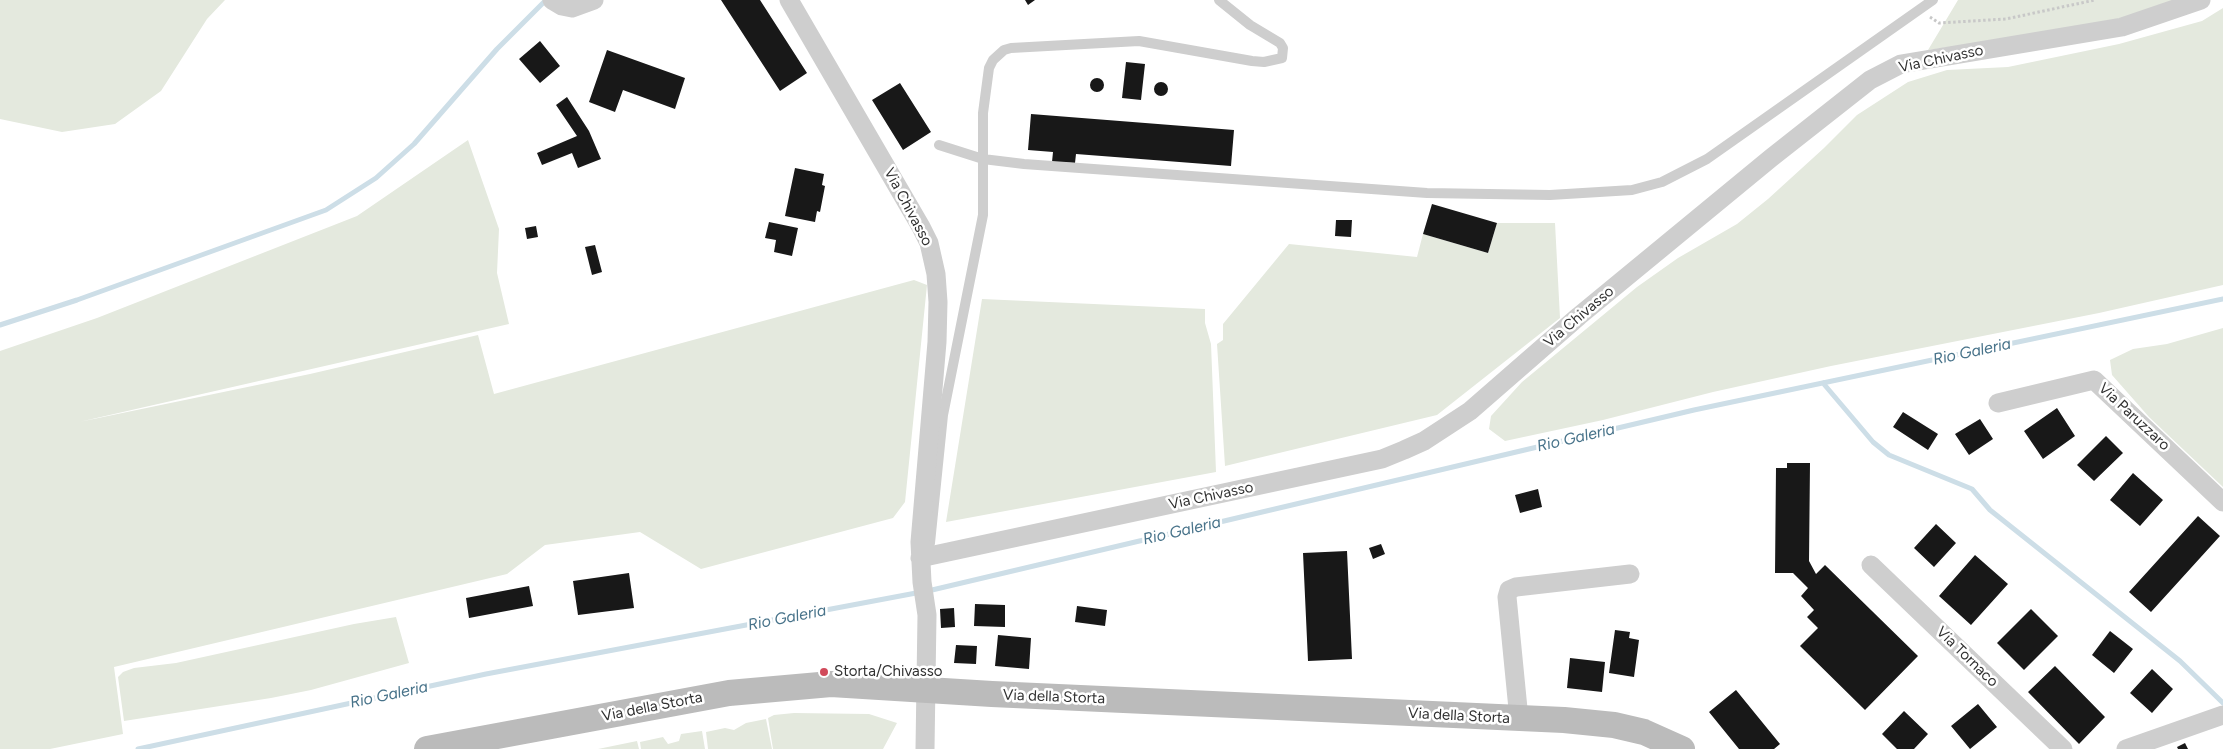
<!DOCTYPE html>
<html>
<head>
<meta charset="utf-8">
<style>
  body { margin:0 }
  canvas { display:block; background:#fff }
</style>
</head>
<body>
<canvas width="2223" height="749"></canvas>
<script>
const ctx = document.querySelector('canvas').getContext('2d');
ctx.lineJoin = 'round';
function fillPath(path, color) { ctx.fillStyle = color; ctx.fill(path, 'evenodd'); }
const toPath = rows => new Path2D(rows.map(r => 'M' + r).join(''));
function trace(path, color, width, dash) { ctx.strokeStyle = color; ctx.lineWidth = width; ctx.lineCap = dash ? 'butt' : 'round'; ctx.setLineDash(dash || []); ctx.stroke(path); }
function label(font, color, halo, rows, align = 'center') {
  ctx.font = font + ' Figtree,sans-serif'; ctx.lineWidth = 5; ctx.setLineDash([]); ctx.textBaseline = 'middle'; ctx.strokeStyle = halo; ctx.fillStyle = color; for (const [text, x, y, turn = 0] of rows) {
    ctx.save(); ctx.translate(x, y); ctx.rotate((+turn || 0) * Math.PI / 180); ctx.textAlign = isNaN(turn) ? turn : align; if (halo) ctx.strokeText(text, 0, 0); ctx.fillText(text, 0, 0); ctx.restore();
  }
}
fillPath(toPath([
  [0,0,225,0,207,19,161,91,115,124,62,132,0,119],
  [1958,0,2187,0,2114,25,1928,50],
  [2223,8,2223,285,2099,313,1831,366,1713,392,1603,420,1505,441,1489,429,1491,416,1522,382,1637,287,1678,258,1737,224,1768,199,1824,148,1857,115,1908,82,1947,70,2008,67,2119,44,2202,21],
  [468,140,499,229,497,273,509,324,79,422,310,374,478,335,494,394,914,280,927,285,905,502,893,518,701,569,640,532,545,545,507,574,114,667,123,734,50,749,0,749,0,351,97,318,357,216],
  [1497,223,1555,223,1560,318,1437,415,1225,466,1217,344,1223,340,1223,324,1289,244,1417,257,1423,234,1488,253],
  [982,299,1205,309,1205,323,1211,344,1216,472,946,522],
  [2223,328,2223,487,2149,417,2112,375,2110,360,2133,349,2167,344],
  [396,617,409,663,311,690,271,698,124,721,118,677,123,672,134,668,176,663,354,624],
  [794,713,869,714,897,723,883,749,773,749,768,718,774,715],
  [766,719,772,749,708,749,706,732,725,728,734,730,746,723],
  [702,731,705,749,641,749,640,742,663,737,668,744,679,741,681,734],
  [637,741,639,749,598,749]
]), '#e4e9de');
trace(toPath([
  [0,325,77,300,326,210,376,178,414,144,497,49,546,0],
  [1823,383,1873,442,1889,455,1972,489,1990,510,2180,661,2223,703],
  [138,749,486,674,932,590,1694,410,2223,299]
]), '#cddee7', 5);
fillPath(toPath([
  [721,0,760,0,807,73,780,91],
  [1025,0,1035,0,1028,5],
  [540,41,560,66,540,83,519,59],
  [607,50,685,78,675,109,623,90,615,112,589,102],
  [1126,62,1145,64,1141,100,1122,98],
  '1090 85a7 7 0 1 1 14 0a7 7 0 1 1-14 0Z',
  '1154 89a7 7 0 1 1 14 0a7 7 0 1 1-14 0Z',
  [900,83,931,132,903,150,872,100],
  [567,97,589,131,601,159,578,168,572,153,542,165,537,153,577,136,556,105],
  [1031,114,1234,130,1231,166,1076,154,1075,163,1052,162,1053,152,1028,150],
  [795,168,824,174,822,185,825,186,820,212,817,211,815,222,785,216],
  [1432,204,1497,223,1488,253,1423,234],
  [1336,220,1352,220,1351,237,1335,236],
  [769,222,798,228,792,256,774,252,776,240,765,238],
  [536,226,538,237,527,239,525,228],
  [595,245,602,272,592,275,585,247],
  [2057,408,2075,436,2043,459,2024,431],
  [1903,412,1938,434,1928,450,1893,427],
  [1980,419,1993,439,1969,455,1955,434],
  [2106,436,2123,453,2094,481,2077,465],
  [1787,463,1810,463,1809,561,1816,574,1825,565,1918,656,1865,710,1800,646,1818,628,1807,617,1814,610,1801,596,1808,588,1793,573,1775,573,1776,468,1787,468],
  [2133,473,2163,500,2140,526,2110,500],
  [1538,489,1542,507,1520,513,1515,495],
  [2198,516,2220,536,2151,612,2129,592],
  [1936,524,1956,543,1934,567,1914,548],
  [1381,544,1385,554,1373,559,1369,548],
  [1347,551,1352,659,1308,661,1303,553],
  [1975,555,2008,584,1971,625,1939,596],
  [629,573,634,608,578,615,573,581],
  [529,586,533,606,469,618,466,598],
  [975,604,1005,605,1005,627,974,626],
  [1077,606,1107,610,1105,626,1075,622],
  [954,608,955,627,941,628,940,609],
  [2031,609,2058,636,2024,670,1997,643],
  [1615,630,1630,632,1629,638,1639,640,1634,677,1609,673],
  [2110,631,2133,649,2114,673,2092,655],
  [998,635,1031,638,1029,669,995,666],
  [956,645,977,646,976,664,954,663],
  [1570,658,1605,662,1602,692,1567,688],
  [2055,666,2105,717,2079,744,2028,692],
  [2152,669,2173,689,2152,713,2130,693],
  [1736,690,1780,744,1774,749,1739,749,1709,712],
  [1978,704,1997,727,1970,749,1951,726],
  [1904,711,1928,734,1914,749,1897,749,1882,734],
  [2185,743,2188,749,2178,749,2177,747]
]), '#181818');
trace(toPath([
  [1930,17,1939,23,2006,19,2095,0]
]), '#c8c8c8', 3, [2.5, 2.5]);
trace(toPath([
  [939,145,983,159,1024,164,1427,193,1550,195,1632,190,1662,182,1707,159,1933,0],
  [923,554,930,543,943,415,983,215,983,113,989,68,993,60,1004,50,1011,48,1139,41,1252,61,1264,62,1282,58,1283,48,1280,43,1250,25,1219,0]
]), '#cecece', 10);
trace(toPath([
  [552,0,562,6,572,8,594,0],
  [789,0,921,227,929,243,936,274,938,302,937,342,920,542,922,582,927,615,925,749],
  [1998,403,2094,380,2223,502],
  [920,558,1382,459,1404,450,1424,441,1470,411,1579,316,1771,158,1870,80,1901,64,2122,27,2201,0],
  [1871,565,2063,749],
  [1519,719,1507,597,1509,590,1516,587,1630,574],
  [2126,749,2223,715]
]), '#cecece', 19);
trace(toPath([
  [427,749,729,693,831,684,992,694,1564,720,1614,725,1644,732,1682,749]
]), '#bbb', 26);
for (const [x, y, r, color] of [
  [824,672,5,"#d14a5a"]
]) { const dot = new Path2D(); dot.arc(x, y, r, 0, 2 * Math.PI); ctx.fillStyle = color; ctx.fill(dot); trace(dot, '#fff', 2); }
label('15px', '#313131', '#fff', [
  ["Via Chivasso",1941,59,-12],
  ["Via Chivasso",908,207,62],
  ["Via Chivasso",1579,317,-40],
  ["Via Paruzzaro",2134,417,43],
  ["Via Chivasso",1211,496,-12],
  ["Via Tornaco",1967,657,44],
  ["Via della Storta",1054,697,2],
  ["Via della Storta",652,707,-11],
  ["Via della Storta",1459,716,3]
]);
label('15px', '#313131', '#fff', [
  ["Storta/Chivasso",834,672]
], 'left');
label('italic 16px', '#48738a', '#fff', [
  ["Rio Galeria",1972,352,-12],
  ["Rio Galeria",1576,438,-13],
  ["Rio Galeria",1182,531,-13],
  ["Rio Galeria",787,618,-11],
  ["Rio Galeria",389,695,-12]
]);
</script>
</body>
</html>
